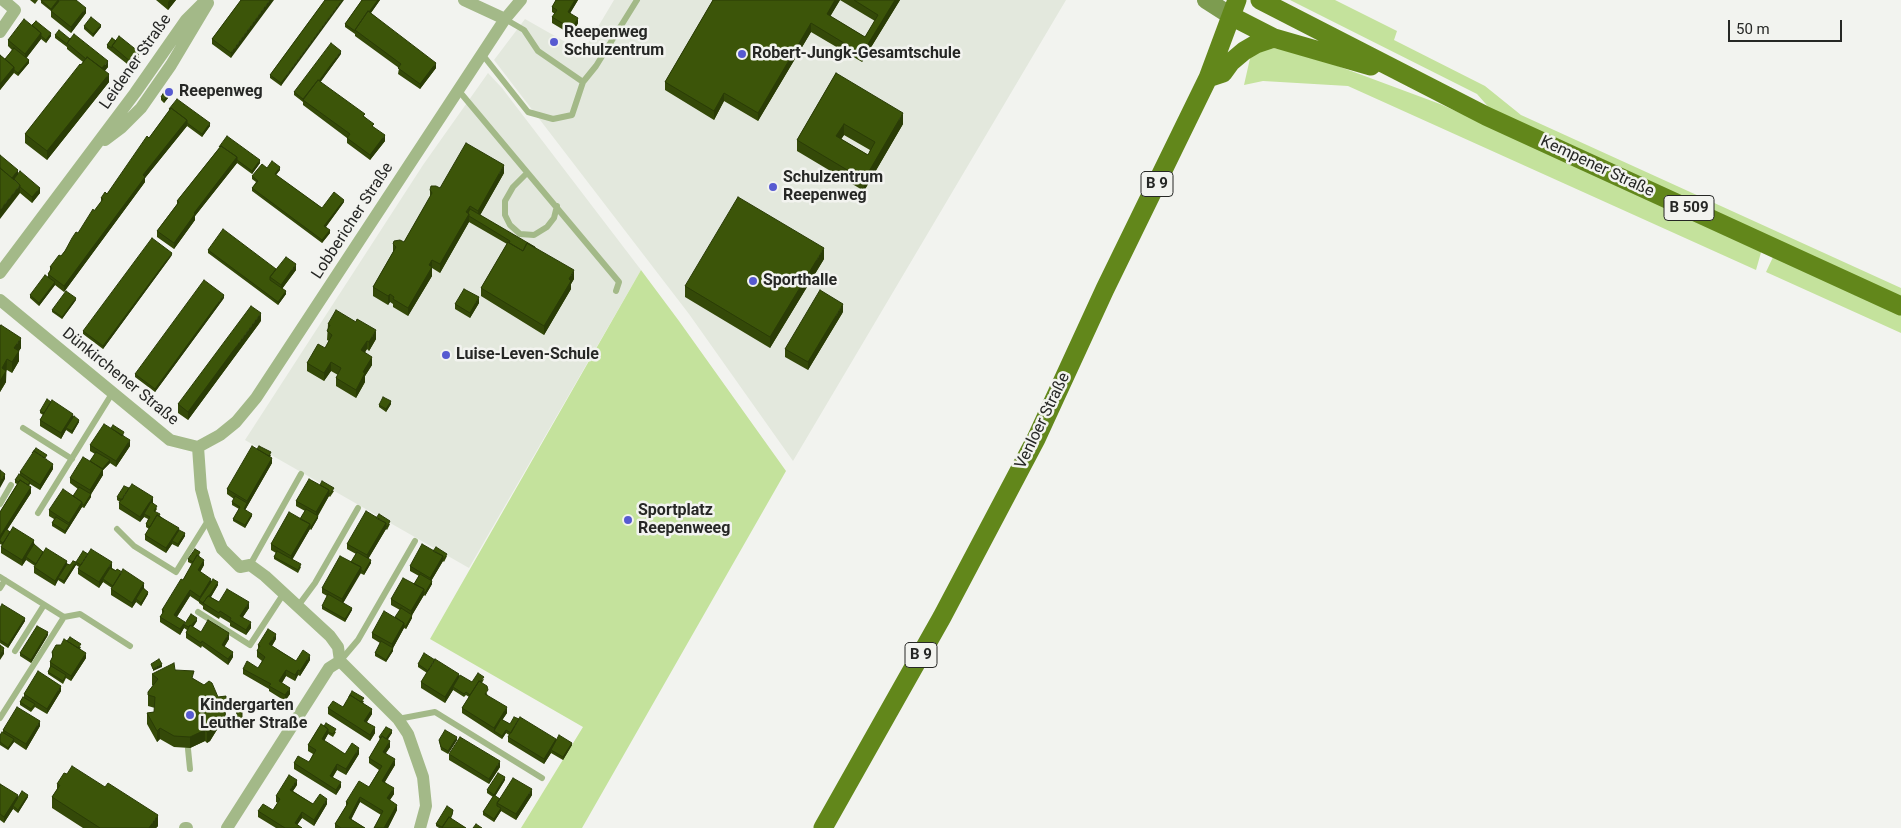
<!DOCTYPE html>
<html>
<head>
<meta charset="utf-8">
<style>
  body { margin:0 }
  #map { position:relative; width:1901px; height:828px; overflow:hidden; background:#f2f3ef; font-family:Roboto,sans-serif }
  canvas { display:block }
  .scale { position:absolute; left:1728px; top:20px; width:114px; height:22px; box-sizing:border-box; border:2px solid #262725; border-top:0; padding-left:6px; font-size:15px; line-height:18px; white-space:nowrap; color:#262725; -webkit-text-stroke:4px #f2f3ef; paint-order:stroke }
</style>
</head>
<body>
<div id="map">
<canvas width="1901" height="828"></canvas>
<div class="scale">50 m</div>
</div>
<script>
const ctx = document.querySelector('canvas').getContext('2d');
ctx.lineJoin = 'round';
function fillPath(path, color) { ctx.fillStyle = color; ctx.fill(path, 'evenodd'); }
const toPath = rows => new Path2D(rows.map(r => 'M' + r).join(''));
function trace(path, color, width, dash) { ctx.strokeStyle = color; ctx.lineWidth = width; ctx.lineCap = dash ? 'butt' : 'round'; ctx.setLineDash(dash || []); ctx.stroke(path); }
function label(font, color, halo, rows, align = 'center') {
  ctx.font = font + ' Roboto,sans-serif'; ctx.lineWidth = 5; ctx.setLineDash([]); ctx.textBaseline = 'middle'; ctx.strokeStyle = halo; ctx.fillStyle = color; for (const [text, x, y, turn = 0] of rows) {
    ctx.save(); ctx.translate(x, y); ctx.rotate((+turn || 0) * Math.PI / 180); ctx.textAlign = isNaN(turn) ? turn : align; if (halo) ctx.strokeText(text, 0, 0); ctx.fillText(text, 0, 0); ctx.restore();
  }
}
fillPath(toPath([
  [614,0,1066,0,793,461,689,314,494,60,525,19,583,52],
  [488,73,502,88,641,270,469,568,245,440,423,165]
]), '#e3e8dd');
fillPath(toPath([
  [1290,0,1335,0,1397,31,1394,40,1485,86,1521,115,1901,288,1901,298,1492,111,1477,94],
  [1267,48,1292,49,1440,104,1645,195,1762,249,1756,270,1348,86,1263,81,1244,85,1251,54],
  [1774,255,1901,312,1901,333,1766,272],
  [641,270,679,321,786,471,582,828,521,828,583,727,430,639]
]), '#c4e29c');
trace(toPath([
  [505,19,524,30,538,51,583,82],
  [482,54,528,112,553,119,572,115,583,82,596,66,637,0],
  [459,91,614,276,619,282,616,291],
  [527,173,513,187,505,201,505,215,510,225,520,234,534,235,547,227,554,218,557,206],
  [23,428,72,459],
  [0,504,11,485],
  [38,513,113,392],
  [117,529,134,546,176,572,209,519],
  [250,565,301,474],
  [0,577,64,617,80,614,130,646],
  [0,588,5,580],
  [298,606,315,583,358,508],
  [198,612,250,645,284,593],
  [15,651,44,605],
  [341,660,358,640,415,541],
  [0,718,64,617],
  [398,719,435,712,542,778],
  [188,749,190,769]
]), '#a3b988', 6);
trace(toPath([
  [464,0,505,19],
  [0,32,15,10,3,0],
  [105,140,121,128,141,108,171,65,208,3],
  [0,273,135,93,186,20,206,0],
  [0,300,170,440,198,447],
  [198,447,220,435,236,422,256,398,482,54,505,19,521,0],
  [198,447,201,489,209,519,222,549,240,567,250,565,265,576,330,636,338,647,340,661,398,719,408,734,423,777,426,806,420,828],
  [185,828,187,828],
  [227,828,329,668,340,661]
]), '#a3b988', 12);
trace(toPath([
  [1206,0,1231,16]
]), '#7d9c50', 18);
trace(toPath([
  [1260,0,1486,116,1901,306],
  [1231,16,1274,38,1371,66],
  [1208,78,1223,73,1231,62,1244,51,1256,44,1274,38],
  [823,828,942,617,1036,439,1105,289,1208,78,1237,0]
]), '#62871b', 19);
fillPath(toPath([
  [30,0,38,0,35,4],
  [41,0,59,0,59,2,86,13,71,33,51,17,51,11,41,3],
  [156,0,176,0,168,10],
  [241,0,231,58,212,44,212,39],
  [325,0,281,86,270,78,270,75],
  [362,0,380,0,371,13,436,68,420,89,398,74,399,68,355,36,355,34,345,27,345,24],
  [556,0,578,0,570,13,578,23,572,35,552,23,552,17,555,14,552,12,552,7],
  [713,0,840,0,830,16,865,37,875,21,840,0,900,0,862,62,811,32,758,121,724,101,714,120,665,90,665,82],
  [32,25,51,36,46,43,41,39,26,58,29,63,18,76,14,73,0,90,0,55,5,59,12,50,8,46,8,40],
  [84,26,101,27,93,37,84,29],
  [55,35,70,39,108,67,104,71,109,82,47,160,25,143,25,134,83,62,67,49,67,47,55,38],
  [112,38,139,58,131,67,107,48,107,45],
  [341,54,320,82,365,117,385,141,370,160,347,143,347,138,303,105,303,102,294,95,294,92],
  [836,73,903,124,864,191,797,151,797,140],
  [844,135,870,150,868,155,841,139],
  [161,97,168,98,164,103,161,100],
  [169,109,210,126,202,137,187,126,145,178,145,182,64,292,55,285,39,306,30,298,30,295,48,277,48,274,50,270,50,267,61,256,101,202,101,198,107,194,169,111],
  [219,148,260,163,252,174,237,163,195,216,195,220,174,249,157,237,157,231,177,204,177,201],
  [280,170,276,175,322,208,344,202,326,227,330,233,322,243,252,191,252,188,256,182,252,179,252,176],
  [504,173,480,215,535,248,574,279,571,284,571,289,544,335,481,296,481,288,507,244,469,222,440,273,432,268,432,276,408,316,393,307,393,304,390,302,388,305,373,296,373,287,393,252,393,244,404,242,430,197,430,190],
  [18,174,40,193,32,203,20,193],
  [208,250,276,269,296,270,282,289,286,294,278,305,208,253],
  [172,255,103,349,83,334,83,331],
  [824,259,770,348,685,297,685,286],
  [224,298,155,392,135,377,135,374],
  [76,300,62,319,52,312,52,310],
  [479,303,470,318,455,309,455,304],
  [843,312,808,370,785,357,785,349],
  [261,321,188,420,178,413,178,404],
  [328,324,376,339,369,351,367,349,365,352,372,365,365,376,365,382,356,398,336,386,336,378,338,375,331,371,324,381,307,371,307,363,325,348,329,341,327,340],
  [0,326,21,348,19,351,19,361,12,373,7,370,6,371,6,382,0,392],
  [391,404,386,412,379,407,379,405],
  [40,411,73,416,79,422,72,434,66,430,61,439,40,426,40,420,43,415,40,413],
  [111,428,124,435,123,436,130,446,116,467,110,463,103,470,103,475,91,494,91,497,84,508,82,507,65,534,52,526,52,523,54,519,49,516,49,510,73,496,78,489,70,483,70,478,90,461,95,454,90,451,90,445],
  [257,449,271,455,270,457,272,463,245,510,252,516,245,528,233,521,233,519,239,509,232,505,232,502,234,499,227,494,227,489],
  [47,458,46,459,53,469,40,490,30,484,29,486,31,493,7,530,34,544,43,552,70,565,76,565,64,584,58,580,55,586,34,573,34,567,35,566,26,560,22,566,1,553,1,547,2,545,0,544,0,512,17,484,15,483,15,480,20,475,20,472],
  [320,485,334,491,330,497,329,496,318,516,318,518,311,530,310,529,292,559,301,567,298,573,274,559,274,557,276,553,271,550,271,544,300,519,305,511,296,506,296,501],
  [117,497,153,503,157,509,155,512,185,536,178,547,172,544,166,553,145,540,145,535,149,529,146,527,146,524,148,519,144,517,140,522,119,509,119,503,120,502,117,500],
  [376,518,390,524,387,530,386,529,368,559,371,563,364,575,360,573,343,603,352,610,345,622,322,609,322,606,327,596,322,593,322,588,351,562,356,554,347,549,347,544],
  [433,551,447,556,444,562,443,561,431,581,432,584,425,596,424,595,412,615,412,618,406,629,404,628,393,648,393,651,386,662,375,656,375,653,380,643,372,638,372,633,395,617,400,610,391,605,391,599,414,584,419,576,410,571,410,566],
  [200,555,199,556,204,565,200,572,211,581,218,585,211,597,219,602,249,608,243,617,251,628,246,635,230,626,230,623,220,617,219,619,203,609,203,606,199,603,199,602,190,596,177,617,185,625,197,621,193,627,201,632,229,639,224,647,233,657,228,665,202,646,201,648,186,638,186,633,187,630,184,628,180,635,160,622,160,617,162,614,162,610,183,580,192,564,188,562,188,559],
  [76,562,112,568,144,588,148,594,141,606,136,602,132,608,111,595,111,589,112,588,103,582,99,588,78,574,78,569,79,567,76,565],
  [0,608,25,621,8,648,0,643],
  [48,635,31,663,20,656,20,653],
  [276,639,272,646,296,661,310,660,300,676,298,675,295,681,286,676,282,683,290,694,285,701,269,691,269,689,243,674,243,669,258,668,262,661,257,657,257,651,258,648,258,645],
  [67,641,81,647,80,649,86,658,71,681,66,678,63,684,48,674,48,672,50,667,50,662,52,658,52,652],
  [418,664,459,677,472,682,484,679,482,683,488,696,507,713,502,720,510,724,572,745,563,760,551,753,544,764,508,742,508,737,509,735,506,733,502,739,462,713,462,708,469,697,466,695,464,697,453,690,445,703,421,688,421,682,427,673,418,667],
  [175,670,194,679,218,697,226,696,225,730,218,728,210,741,207,743,205,741,190,748,174,747,160,739,157,742,147,724,147,713,154,712,155,708,148,706,148,692,153,685,152,685,152,674],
  [61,691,47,714,35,707,31,712,20,705,20,702,24,697,24,694],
  [349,697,364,701,363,703,372,714,367,722,375,733,370,741,328,714,328,708,343,707,349,698],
  [237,711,242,711,242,724,236,723],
  [321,724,336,732,333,737,328,734,324,741,345,754,359,754,346,775,337,770,333,777,341,787,336,795,294,769,294,763,309,762,313,754,308,751,308,745],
  [40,726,26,750,14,742,8,750,0,745,0,735,3,732,3,730],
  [392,733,387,740,390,747,386,753,395,765,385,782,394,794,390,800,397,810,388,828,374,828,381,815,360,802,351,819,365,828,335,828,335,824,346,806,346,802,369,787,379,770,369,763,369,758,380,740,379,737],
  [439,740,457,740,448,754,441,750],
  [449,754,500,767,489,784,449,760],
  [505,780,495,796,500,799,532,795,516,820,501,811,494,822,483,815,483,812,493,797,487,793,487,790],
  [0,784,18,798,28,797,18,813,13,809,4,823,0,820],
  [57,784,158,826,156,828,83,828,52,808,52,797,57,789],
  [297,785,293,791,313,804,327,804,314,826,302,818,297,825,302,828,276,828,258,817,258,811,273,810,278,803,276,802,276,796],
  [453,810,451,819,466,828,439,828,436,826,436,824]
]), '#344908');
fillPath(toPath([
  [58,0,59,0,59,2,51,11,51,9],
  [170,0,176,0,168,10,168,2],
  [270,0,274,0,231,58,231,53],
  [342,0,344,0,281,86,281,83],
  [378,0,380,0,357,32,356,31],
  [575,0,578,0,568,17,568,12],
  [835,0,840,0,827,22,827,14],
  [895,0,900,0,862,62,862,54],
  [86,8,86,13,71,33,71,27],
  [578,18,578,23,572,35,572,29],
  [811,23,811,32,758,121,758,113],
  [101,25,101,27,93,37,93,34],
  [41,33,41,39,25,60,25,54],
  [51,33,51,36,46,43,46,40],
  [341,51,341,54,306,102,305,101],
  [139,52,139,58,131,67,131,62],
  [29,60,29,63,18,76,18,73],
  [108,61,108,67,101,76,101,70],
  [436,63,436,68,420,89,420,84],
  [14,67,14,72,0,90,0,84],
  [109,74,109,82,47,160,47,151],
  [724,93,724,101,714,120,714,111],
  [168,95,168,98,164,103,164,100],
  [903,113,903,124,864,191,864,180],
  [187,120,187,126,145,178,145,182,64,292,64,286,143,175],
  [210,123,210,126,202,137,202,134],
  [844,124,844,135,836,147,836,136],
  [385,135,385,141,370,160,370,155],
  [237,157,237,163,195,216,195,220,174,249,174,243,194,213],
  [260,160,260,163,252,174,252,171],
  [504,165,504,173,478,219,478,211],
  [280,167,280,170,275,176,275,174],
  [18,170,18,175,13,181,10,179],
  [20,185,20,193,0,219,0,210],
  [40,188,40,193,32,203,32,197],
  [344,200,344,202,324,229,324,226],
  [470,206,469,222,440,273,440,264],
  [330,230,330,233,322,243,322,240],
  [824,248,824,259,770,348,770,337],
  [172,253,172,255,103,349,103,346],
  [432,260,432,276,408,316,408,308],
  [296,264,296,270,281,290,281,285],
  [574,270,574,279,571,284,571,289,544,335,544,326],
  [55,282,55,285,39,306,39,303],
  [286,291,286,294,278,305,278,302],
  [390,294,390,302,388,305,388,296],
  [224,295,224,298,155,392,155,389],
  [479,297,479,303,470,318,470,313],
  [76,298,76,300,62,319,62,317],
  [843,304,843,312,808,370,808,362],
  [261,313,261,321,188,420,188,412],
  [376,330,376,339,369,351,369,342],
  [21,338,21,348,14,358,14,348],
  [367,341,367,349,361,359,361,350],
  [19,351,19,361,12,373,12,362],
  [372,357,372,365,365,376,365,382,356,398,356,390,363,372],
  [7,359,6,382,0,392,0,381,2,368],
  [331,362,331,371,324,381,324,373],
  [391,401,391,404,386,412,386,409],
  [73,414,73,419,66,428,66,430,61,439,61,433],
  [79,420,79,422,72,434,72,431],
  [130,440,130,446,116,467,116,461],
  [272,458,272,463,244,512,244,509,247,503,247,501],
  [110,460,110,463,103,470,103,475,90,496,90,490,101,470],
  [53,464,53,469,40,490,40,485],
  [5,474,5,479,0,488,0,482],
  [31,487,31,493,0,541,0,536],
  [329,490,329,496,316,518,316,512],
  [91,494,91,497,84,508,84,505],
  [153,497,153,503,145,515,144,514,144,517,140,522,140,517],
  [82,502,82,507,65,534,65,531,69,525,69,523],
  [252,514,252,516,245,528,245,525],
  [318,516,318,518,311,530,311,527],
  [386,523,386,529,367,561,367,555],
  [310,524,310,529,291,562,291,556],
  [179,528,179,534,172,541,172,544,166,553,166,548],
  [185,533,185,536,178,547,178,544],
  [34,540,34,546,26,557,26,560,22,566,22,560],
  [443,556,443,561,430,583,430,578],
  [204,560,204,565,198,576,198,570],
  [371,560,371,563,364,575,364,572],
  [67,561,67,567,58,578,58,580,55,586,55,581],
  [76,562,76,565,64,584,64,581],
  [112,562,112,568,104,580,103,579,103,582,99,588,99,582],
  [361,567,361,573,342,605,342,599],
  [211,579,211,584,200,601,200,597],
  [432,581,432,584,425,596,425,593],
  [218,582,218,585,206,605,205,604],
  [144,583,144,588,137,600,136,599,136,602,132,608,132,603],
  [424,589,424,595,411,617,411,611],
  [190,590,190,596,174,621,174,615],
  [148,592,148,594,141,606,141,603],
  [249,602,249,608,240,621,240,616],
  [352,608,352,610,345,622,345,619],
  [412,615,412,618,406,629,406,626],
  [25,618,25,621,8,648,8,645],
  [197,618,197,621,190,631,190,628],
  [185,622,184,628,180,635,180,629],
  [251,622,251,628,246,635,246,630],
  [404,623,404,628,392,650,392,644],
  [48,632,48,635,31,663,31,660],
  [229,633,229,639,222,651,222,645],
  [276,634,276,639,269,650,269,644],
  [4,648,4,654,0,660,0,655],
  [393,648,393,651,386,662,386,660],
  [233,652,233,657,228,665,228,659],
  [86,653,86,658,71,681,71,676],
  [310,655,310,660,300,676,300,671],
  [162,664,162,667,153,671,153,669],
  [286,670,286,676,279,687,279,681],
  [298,670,298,675,295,681,295,675],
  [459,674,459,680,453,687,453,690,445,703,445,697],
  [61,686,61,691,47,714,47,709],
  [290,688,290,694,285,701,285,695],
  [507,707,507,713,495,731,494,731,494,728],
  [372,709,372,714,364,726,364,721],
  [218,717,218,728,210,741,207,743,207,732],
  [40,721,40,726,26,750,26,744],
  [375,727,375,733,370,741,370,735],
  [160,728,160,739,157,742,157,731],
  [328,729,328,734,322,745,322,739],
  [205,730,205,741,190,748,190,737],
  [392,730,392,733,385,744,385,741],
  [506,730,506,733,502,739,502,736],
  [457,737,457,740,448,754,448,751],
  [14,739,14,742,8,750,8,748],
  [556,739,556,745,551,750,551,753,544,764,544,759],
  [390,741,390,747,383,757,383,752],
  [572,743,572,745,563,760,563,757],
  [359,748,359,754,346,775,346,769],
  [395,759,395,765,382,786,382,781],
  [500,761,500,767,489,784,489,779],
  [337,764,337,770,330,781,330,776],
  [505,777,505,780,494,798,494,795],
  [297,780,297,785,290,795,290,790],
  [341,782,341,787,336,795,336,790],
  [394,788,394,794,387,804,387,798],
  [532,789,532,795,516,820,516,814],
  [18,795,18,801,13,806,13,809,4,823,4,817],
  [28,795,28,797,18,813,18,810],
  [360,797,360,802,349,824,349,818],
  [327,799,327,804,314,826,314,820],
  [397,805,397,810,388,828,384,828],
  [501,808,501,811,494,822,494,819],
  [302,812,302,818,295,828,295,823],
  [158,815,158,826,156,828,149,828]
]), '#2a3c06');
const building = toPath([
  [41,0,58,0,51,9,41,0],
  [60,0,76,0,86,8,71,27,51,11,60,0],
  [241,0,270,0,231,53,212,39,241,0],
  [325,0,342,0,281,83,270,75,325,0],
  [362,0,378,0,369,12,368,11,355,30,355,31,345,24,362,0],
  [556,0,575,0,568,12,578,18,572,29,552,17,557,10,552,7,556,0],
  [713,0,835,0,827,14,865,37,878,15,854,0,895,0,862,54,811,23,758,113,724,93,714,111,665,82,713,0],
  [368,11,436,63,420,84,398,68,401,64,355,30,368,11],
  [91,17,101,25,93,34,84,26,91,17],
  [24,19,41,33,25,54,8,40,24,19],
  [36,21,51,33,46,40,41,36,41,33,32,25,36,21],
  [59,30,70,39,67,44,55,35,59,30],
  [74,34,108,61,102,68,87,57,86,59,67,43,74,34],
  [119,36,139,52,131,62,112,46,119,36],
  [112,38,116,41,112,46,112,48,107,45,112,38],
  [331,43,341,51,319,81,318,80,303,99,294,92,331,43],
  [14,48,29,60,18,73,14,70,14,67,5,59,14,48],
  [0,55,14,67,0,84,0,55],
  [87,57,109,74,47,151,25,134,80,64,81,65,87,57],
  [836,73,903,113,864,180,797,140,836,73],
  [844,124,875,142,868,155,836,136,844,124],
  [318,80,365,114,363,116,374,124,372,126,385,135,370,155,347,138,350,134,303,100,318,80],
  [164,92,168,95,164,100,161,97,164,92],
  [177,99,210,123,202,134,187,123,187,120,171,108,170,110,169,109,177,99],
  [171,108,187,120,143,175,145,177,64,286,48,274,52,268,50,267,59,255,61,256,65,251,72,238,76,232,78,233,93,209,94,211,103,199,101,198,105,192,107,194,147,136,149,138,171,108],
  [227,136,260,160,252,171,237,160,237,157,221,146,219,147,227,136],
  [466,143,504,165,478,211,470,206,466,212,469,214,440,264,432,260,429,265,432,267,408,308,393,299,394,297,390,294,388,296,373,287,396,247,393,244,394,241,400,240,404,242,432,193,430,190,431,186,436,186,440,188,466,143],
  [221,146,237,157,194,213,195,214,174,243,157,231,179,202,177,201,221,146],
  [0,155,18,170,12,178,0,168,0,155],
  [272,161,280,167,275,174,322,208,334,192,344,200,324,226,330,230,322,240,252,188,258,181,252,176,262,164,267,168,272,161],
  [0,168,20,185,0,210,0,168],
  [20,171,40,188,32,197,20,187,20,185,14,179,20,171],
  [738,197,824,248,770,337,685,286,738,197],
  [470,209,535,247,535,248,527,243,523,251,509,243,510,241,469,216,469,214,468,213,470,209],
  [223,229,276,269,270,277,270,280,286,291,278,302,208,250,223,229],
  [152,238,172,253,103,346,83,331,152,238],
  [508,242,523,251,527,243,574,270,569,279,571,281,544,326,481,288,508,242],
  [286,257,296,264,281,285,270,277,286,257],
  [45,275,55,282,39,303,30,295,45,275],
  [204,280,224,295,155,389,135,374,204,280],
  [464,289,479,297,470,313,455,304,464,289],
  [820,290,843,304,808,362,785,349,820,290],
  [66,291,76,298,62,317,52,310,66,291],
  [251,306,261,313,188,412,178,404,251,306],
  [336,310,356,322,357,319,376,330,369,342,367,341,361,350,372,357,363,372,365,373,356,390,336,378,341,368,331,362,324,373,307,363,318,344,325,348,332,335,327,331,330,325,328,324,336,310],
  [1,325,21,338,14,348,19,351,12,362,7,359,2,368,6,371,0,381,0,326,1,325],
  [383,397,391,401,386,409,379,405,383,397],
  [47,399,51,402,44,413,40,411,47,399],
  [52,400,73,414,61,433,40,420,52,400],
  [74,416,79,420,72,431,66,428,74,416],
  [104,424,130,440,116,461,90,445,104,424],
  [113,425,124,432,122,436,111,428,113,425],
  [252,446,272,458,247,501,227,489,252,446],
  [259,446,271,452,269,456,257,449,259,446],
  [36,448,47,455,45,458,34,451,32,453,36,448],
  [34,451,53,464,40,485,20,472,34,451],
  [96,452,110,460,102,469,90,461,96,452],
  [83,457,103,469,90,490,70,478,83,457],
  [0,470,5,474,0,482,0,470],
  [19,474,30,482,28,485,20,480,19,482,15,480,19,474],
  [309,479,329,490,316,512,296,501,309,479],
  [20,480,31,487,0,536,0,512,20,480],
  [322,481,334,488,330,494,329,493,329,490,320,485,322,481],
  [132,484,153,497,140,517,119,503,132,484],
  [124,486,129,488,122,500,117,497,124,486],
  [79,487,91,494,84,505,82,504,82,502,73,496,79,487],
  [63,489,82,502,69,523,49,510,63,489],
  [235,496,247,503,244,509,252,514,245,525,233,519,240,507,232,502,235,496],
  [151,502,157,506,154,511,160,514,159,516,157,515,150,527,146,524,150,517,144,514,151,502],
  [306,509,318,516,311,527,310,526,310,524,300,519,306,509],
  [366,511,386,523,367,555,347,544,366,511],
  [289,512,310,524,291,556,271,544,289,512],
  [379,514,390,521,387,527,386,526,386,523,376,518,379,514],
  [157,515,179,528,166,548,145,535,157,515],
  [56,517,69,525,65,531,52,523,56,517],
  [13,527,34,540,22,560,1,547,13,527],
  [6,529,10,532,3,543,0,541,0,539,6,529],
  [179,530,185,533,178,544,172,541,179,530],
  [34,544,43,552,36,564,26,557,34,544],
  [422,544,443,556,430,578,410,566,422,544],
  [436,547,447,554,444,559,443,559,443,556,433,551,436,547],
  [46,548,67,561,55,581,34,567,46,548],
  [91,549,112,562,99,582,78,569,91,549],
  [195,549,200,552,198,556,197,555,193,562,188,559,195,549],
  [83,551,88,554,81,565,76,562,83,551],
  [277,551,301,564,298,570,274,557,277,551],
  [357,552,371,560,364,572,361,570,361,567,351,562,357,552],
  [197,555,204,560,198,570,211,579,200,597,190,590,174,615,185,622,180,629,160,617,164,611,162,610,181,579,183,580,197,555],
  [340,556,361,567,342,599,322,588,340,556],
  [73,561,76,562,64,581,58,578,67,564,70,565,73,561],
  [110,568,116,571,117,569,122,572,113,586,103,579,110,568],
  [123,569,144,583,132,603,111,589,123,569],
  [420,574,432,581,425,593,424,592,424,589,414,584,420,574],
  [403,578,424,589,411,611,391,599,403,578],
  [213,579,218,582,209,596,208,596,203,603,199,600,213,579],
  [143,588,148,592,141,603,136,599,143,588],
  [227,589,249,602,240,616,251,622,246,630,230,620,231,618,220,611,219,613,203,603,208,596,219,602,227,589],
  [328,594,352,608,345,619,322,606,328,594],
  [2,604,25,618,8,645,0,640,0,608,2,604],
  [401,608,412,615,406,626,404,626,404,623,395,617,401,608],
  [384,611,404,623,392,644,372,633,384,611],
  [191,614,197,618,191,626,190,625,189,627,184,625,191,614],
  [208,620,229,633,222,645,233,652,228,659,202,641,201,643,186,633,190,625,201,632,208,620],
  [37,626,48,632,31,660,20,653,37,626],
  [268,629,276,634,269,644,283,653,296,661,303,650,310,655,300,671,298,670,295,675,286,670,279,681,290,688,285,695,269,686,271,684,243,669,247,661,258,668,265,657,257,651,260,646,258,645,268,629],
  [70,637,81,644,78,648,67,641,70,637],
  [64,639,86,653,71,676,50,662,53,656,52,652,56,645,61,645,64,639],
  [381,641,393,648,386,660,375,653,381,641],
  [0,645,4,648,0,655,0,645],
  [424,653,435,660,428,671,418,664,424,653],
  [159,659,162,664,153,669,151,664,159,659],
  [435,659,459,674,445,697,421,682,435,659],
  [174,663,175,670,194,671,192,678,204,685,209,681,212,683,218,697,226,696,225,719,218,717,210,731,207,732,205,730,190,737,174,736,160,728,157,731,147,713,154,712,155,697,148,695,148,692,158,679,152,674,174,663],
  [51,666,66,675,63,681,48,672,51,666],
  [38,671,61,686,47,709,24,694,38,671],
  [478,673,484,677,480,682,479,681,470,695,466,692,464,694,453,687,460,675,472,682,478,673],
  [479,681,487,686,488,690,485,694,507,707,494,728,462,708,479,681],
  [352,691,364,698,361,702,350,695,349,697,352,691],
  [350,695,372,709,364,721,375,727,370,735,328,708,333,701,343,707,350,695],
  [23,697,35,704,31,709,20,702,23,697],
  [17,707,40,721,26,744,3,730,17,707],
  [237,711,242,711,242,721,236,721,237,711],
  [514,717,519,719,511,733,506,730,502,736,494,731,501,719,510,724,514,717],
  [520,717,556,739,544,759,508,737,520,717],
  [326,723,336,729,333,734,328,732,328,729,324,726,326,723],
  [321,724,328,729,322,739,333,746,345,754,352,743,359,748,346,769,337,764,330,776,341,782,336,790,294,763,298,756,309,762,316,750,308,745,321,724],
  [386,727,392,730,386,739,382,736,381,738,379,737,386,727],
  [445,730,457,737,448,751,441,747,439,740,445,730],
  [2,732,14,739,8,748,0,742,0,735,2,732],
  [559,735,572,743,563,757,551,750,559,735],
  [382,736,390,741,383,752,395,759,382,781,394,788,387,798,397,805,384,828,374,828,383,811,360,797,349,818,365,828,341,828,335,824,348,803,346,802,359,781,369,787,382,766,369,758,382,736],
  [460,737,500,761,489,779,449,754,460,737],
  [72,766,105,787,108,783,158,815,149,828,100,828,52,797,60,785,57,784,64,773,67,774,72,766],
  [498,773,505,777,494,795,487,790,498,773],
  [289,775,297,780,290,790,313,804,320,794,327,799,314,820,302,812,295,823,302,828,285,828,258,811,263,804,273,810,280,799,276,796,289,775],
  [513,778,532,789,516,814,497,803,513,778],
  [0,784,18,795,4,817,0,814,0,784],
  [22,791,28,795,18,810,13,806,22,791],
  [494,795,500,799,497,803,497,806,501,808,494,819,483,812,494,795],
  [447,806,453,810,452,815,450,818,449,817,442,827,436,824,447,806],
  [449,817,466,828,442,828,449,817],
  [476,824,482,828,473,828,476,824]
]);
fillPath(building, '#3c5509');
trace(building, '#2a3c06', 1);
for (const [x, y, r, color] of [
  [554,42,5,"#575ad1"],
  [742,54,5,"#575ad1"],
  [169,92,5,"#575ad1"],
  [773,187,5,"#575ad1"],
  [753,281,5,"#575ad1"],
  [446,355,5,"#575ad1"],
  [628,520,5,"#575ad1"],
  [190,715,5,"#575ad1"]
]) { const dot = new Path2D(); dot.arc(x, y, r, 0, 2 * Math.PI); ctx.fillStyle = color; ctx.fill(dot); trace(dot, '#f2f3ef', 2); }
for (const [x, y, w] of [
  [1157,184,32],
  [1689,208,50],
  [921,655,32]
]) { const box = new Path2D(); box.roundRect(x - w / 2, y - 12.5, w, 25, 4); ctx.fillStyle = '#f2f3ef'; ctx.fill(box); trace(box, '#262725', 1); }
label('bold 15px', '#262725', null, [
  ["B 9",1157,184],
  ["B 509",1689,208],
  ["B 9",921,655]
]);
label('bold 16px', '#262725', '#f2f3ef', [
  ["Reepenweg",564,33],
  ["Schulzentrum",564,51],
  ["Robert-Jungk-Gesamtschule",752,54],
  ["Reepenweg",179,92],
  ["Schulzentrum",783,178],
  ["Reepenweg",783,196],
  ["Sporthalle",763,281],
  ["Luise-Leven-Schule",456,355],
  ["Sportplatz",638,511],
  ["Reepenweeg",638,529],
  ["Kindergarten",200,706],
  ["Leuther Straße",200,724]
], 'left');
label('16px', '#262725', '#f2f3ef', [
  ["Leidener Straße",136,62,-55],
  ["Kempener Straße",1597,167,25],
  ["Lobbericher Straße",353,221,-57],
  ["Dünkirchener Straße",120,377,39],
  ["Venloer Straße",1043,421,-64]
]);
</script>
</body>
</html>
